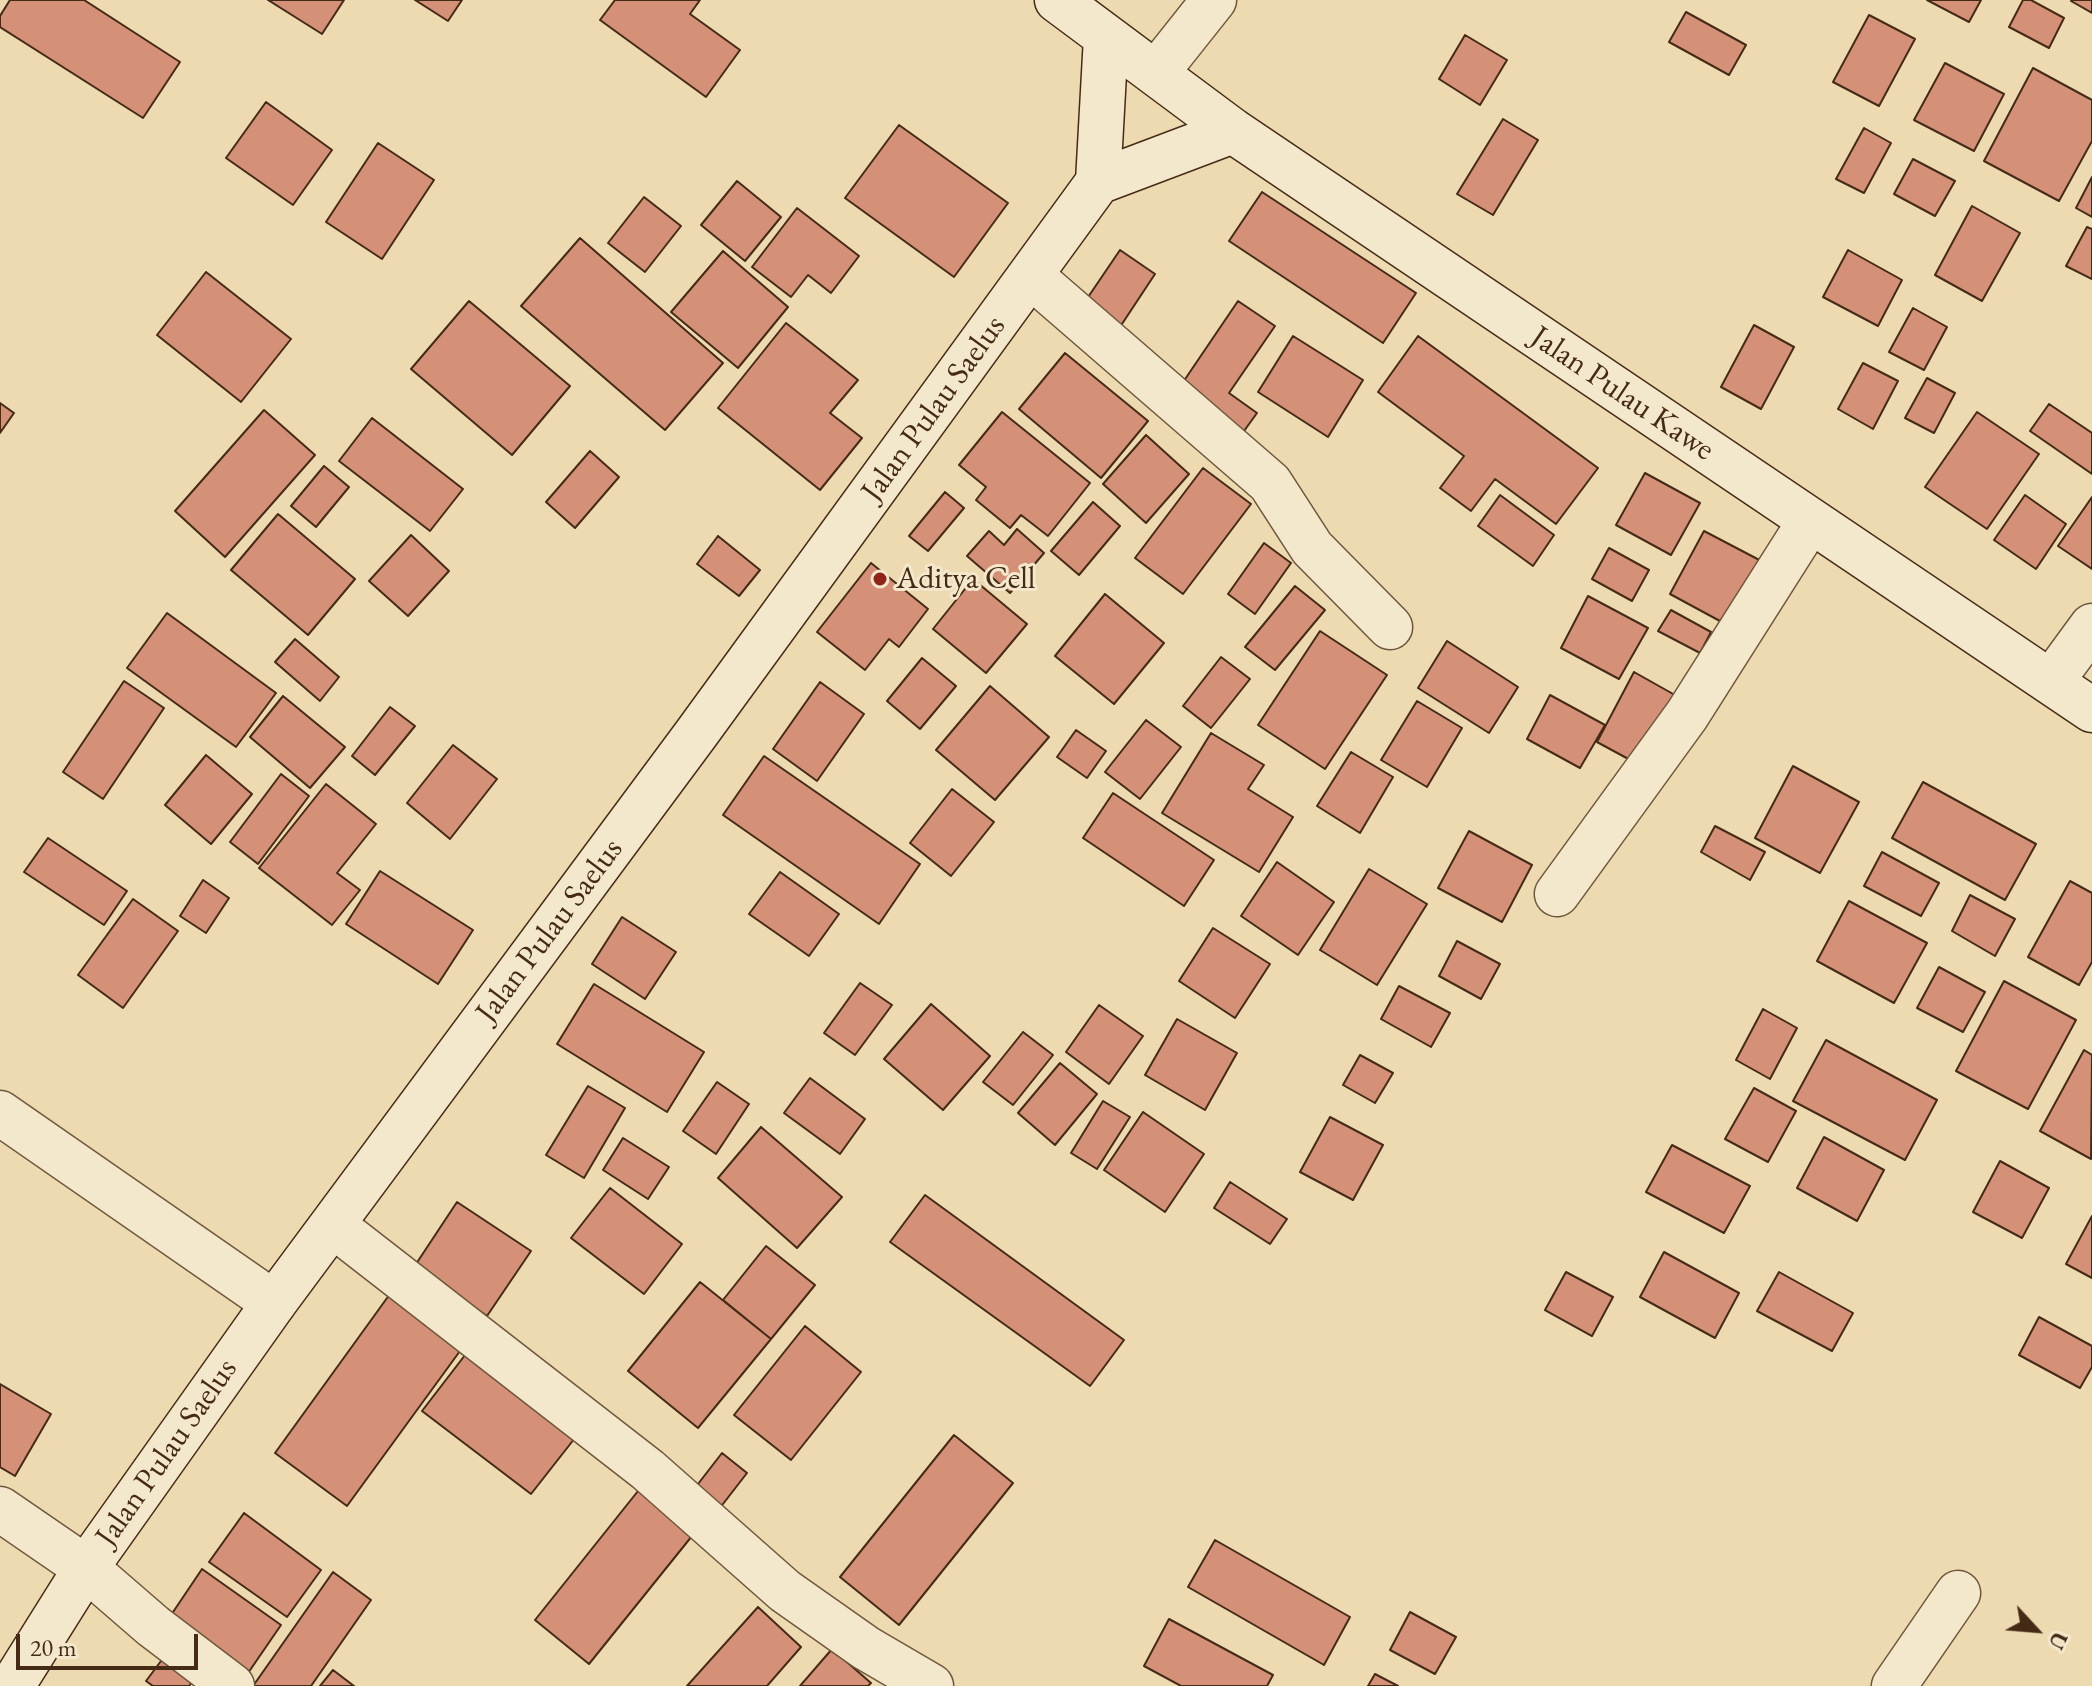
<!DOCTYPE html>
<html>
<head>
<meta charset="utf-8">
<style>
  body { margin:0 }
  #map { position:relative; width:2092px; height:1686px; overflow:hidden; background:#eddab0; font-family:"EB Garamond",serif }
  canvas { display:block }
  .north { position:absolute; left:1996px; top:1590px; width:80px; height:80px; -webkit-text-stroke:6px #f3e7cc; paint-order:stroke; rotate:116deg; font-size:22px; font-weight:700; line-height:32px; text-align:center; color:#452b16 }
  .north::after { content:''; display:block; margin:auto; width:28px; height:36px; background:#452b16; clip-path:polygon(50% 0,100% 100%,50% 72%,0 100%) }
  .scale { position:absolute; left:16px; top:1634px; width:182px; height:36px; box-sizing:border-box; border:4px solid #452b16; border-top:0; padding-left:10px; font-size:24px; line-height:28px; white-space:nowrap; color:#452b16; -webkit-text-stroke:6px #f3e7cc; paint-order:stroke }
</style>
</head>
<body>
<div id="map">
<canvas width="2092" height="1686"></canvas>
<div class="north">U</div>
<div class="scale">20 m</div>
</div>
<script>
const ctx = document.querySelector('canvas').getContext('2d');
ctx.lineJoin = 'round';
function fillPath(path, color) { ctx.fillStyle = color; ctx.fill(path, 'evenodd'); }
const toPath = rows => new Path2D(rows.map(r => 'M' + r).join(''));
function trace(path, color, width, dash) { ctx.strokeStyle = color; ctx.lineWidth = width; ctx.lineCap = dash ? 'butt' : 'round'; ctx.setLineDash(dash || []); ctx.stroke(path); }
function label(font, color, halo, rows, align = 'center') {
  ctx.font = font + ' "EB Garamond",serif'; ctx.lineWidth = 6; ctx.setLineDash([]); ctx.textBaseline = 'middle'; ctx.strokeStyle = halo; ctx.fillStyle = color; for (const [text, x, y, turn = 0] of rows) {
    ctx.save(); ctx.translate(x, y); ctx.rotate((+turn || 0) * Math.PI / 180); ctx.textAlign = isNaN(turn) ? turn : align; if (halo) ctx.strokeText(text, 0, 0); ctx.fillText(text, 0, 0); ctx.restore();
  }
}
const building = toPath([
  [10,0,84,0,180,62,143,118,0,27,0,16,10,0],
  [268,0,344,0,322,34,268,0],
  [415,0,462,0,448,21,415,0],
  [615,0,700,0,690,14,740,50,706,97,600,20,615,0],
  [1927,0,1981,0,1969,22,1927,0],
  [2023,0,2031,0,2064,18,2049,48,2009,27,2023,0],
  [2072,0,2092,0,2092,13,2071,1,2072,0],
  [1686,12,1746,45,1729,75,1669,42,1686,12],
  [1869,15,1915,39,1879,106,1833,82,1869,15],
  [1465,35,1507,60,1480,105,1439,79,1465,35],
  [1945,63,2004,94,1974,151,1914,120,1945,63],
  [2033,68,2092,100,2092,141,2059,201,1984,161,2033,68],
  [266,102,332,150,293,205,226,158,266,102],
  [1503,119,1538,140,1493,215,1457,194,1503,119],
  [899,125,1008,203,954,277,845,198,899,125],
  [1864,128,1891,143,1864,193,1836,179,1864,128],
  [378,143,434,180,382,259,326,222,378,143],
  [1913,159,1955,181,1935,216,1894,194,1913,159],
  [2092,177,2092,217,2076,208,2092,177],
  [737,181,781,217,745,261,701,225,737,181],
  [1262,192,1416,293,1383,343,1229,241,1262,192],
  [644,197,681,226,645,272,608,243,644,197],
  [1972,206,2020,233,1982,301,1935,275,1972,206],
  [797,208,859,256,831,293,808,275,791,297,752,267,797,208],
  [2087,227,2092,229,2092,279,2066,266,2087,227],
  [580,238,723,363,665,430,521,306,580,238],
  [1120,250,1155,274,1118,330,1082,306,1120,250],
  [1848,250,1902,280,1878,326,1823,297,1848,250],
  [723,251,788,307,738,368,671,312,723,251],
  [206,272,291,339,241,402,157,335,206,272],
  [469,301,570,386,512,455,411,369,469,301],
  [1238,301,1275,326,1229,393,1257,413,1239,438,1175,394,1238,301],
  [1913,308,1947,327,1924,370,1889,352,1913,308],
  [786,323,858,380,830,413,862,438,820,490,718,408,786,323],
  [1754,325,1794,347,1761,409,1721,387,1754,325],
  [1293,336,1363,380,1328,437,1258,392,1293,336],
  [1418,336,1598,468,1556,524,1495,479,1471,511,1440,488,1464,456,1378,392,1418,336],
  [1065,353,1148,421,1101,478,1019,409,1065,353],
  [1863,363,1898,381,1873,429,1838,409,1863,363],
  [1927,378,1955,393,1934,433,1905,418,1927,378],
  [0,403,14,413,0,433,0,403],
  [2049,404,2092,433,2092,474,2030,431,2049,404],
  [264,410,315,455,225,557,175,511,264,410],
  [1002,412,1090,483,1048,536,1021,515,1010,528,976,500,986,487,959,465,1002,412],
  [1977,412,2039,454,1987,529,1925,487,1977,412],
  [372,418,463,489,430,531,339,461,372,418],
  [1146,435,1189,474,1146,523,1103,484,1146,435],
  [590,451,619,477,575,528,546,502,590,451],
  [324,466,349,487,316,527,291,506,324,466],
  [1203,468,1251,504,1183,594,1135,558,1203,468],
  [1645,473,1700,503,1671,555,1616,525,1645,473],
  [945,492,964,508,928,551,909,536,945,492],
  [1500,495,1554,535,1533,566,1478,526,1500,495],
  [2025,495,2066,524,2036,569,1994,540,2025,495],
  [2092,497,2092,569,2058,546,2092,497],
  [1093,502,1120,526,1079,575,1051,551,1093,502],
  [278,514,355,579,308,635,231,570,278,514],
  [1017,529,1044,553,1010,593,967,556,989,531,1004,545,1017,529],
  [1704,531,1767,564,1731,627,1670,594,1704,531],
  [411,535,449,571,408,616,369,581,411,535],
  [718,536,760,570,739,596,697,564,718,536],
  [1264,543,1291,563,1255,614,1228,594,1264,543],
  [1609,548,1649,570,1632,601,1592,579,1609,548],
  [871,563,928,609,899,647,889,639,865,670,817,632,871,563],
  [973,579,1027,624,986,673,933,629,973,579],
  [1295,586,1325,610,1275,670,1245,647,1295,586],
  [1105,594,1164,643,1114,704,1055,656,1105,594],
  [1588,596,1648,628,1619,679,1561,648,1588,596],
  [1671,610,1711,632,1700,653,1658,631,1671,610],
  [167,613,276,693,236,747,127,668,167,613],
  [1320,631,1387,675,1325,769,1258,725,1320,631],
  [295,639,339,677,320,701,275,662,295,639],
  [1447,641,1518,687,1489,733,1418,688,1447,641],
  [1221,657,1250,679,1211,728,1183,706,1221,657],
  [922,658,956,686,920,729,887,701,922,658],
  [1634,672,1682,699,1645,768,1597,742,1634,672],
  [124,681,164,708,103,799,63,772,124,681],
  [820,682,864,714,817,781,773,749,820,682],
  [990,686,1049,737,995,800,936,750,990,686],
  [1550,695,1605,725,1580,768,1527,739,1550,695],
  [283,696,345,747,310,788,250,737,283,696],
  [1417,701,1462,728,1427,787,1381,760,1417,701],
  [390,707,415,726,375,775,352,756,390,707],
  [1146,720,1181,747,1140,799,1105,772,1146,720],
  [1076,730,1106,751,1087,778,1057,757,1076,730],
  [1211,733,1264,765,1248,789,1293,817,1259,872,1162,813,1211,733],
  [453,745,497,779,450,839,407,803,453,745],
  [1351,752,1393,777,1360,833,1317,806,1351,752],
  [206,755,252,794,211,844,165,805,206,755],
  [764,756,920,864,879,924,723,815,764,756],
  [1793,766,1859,802,1820,873,1755,838,1793,766],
  [281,774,309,796,258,864,230,842,281,774],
  [1923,782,2036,844,2005,900,1892,838,1923,782],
  [326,784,376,824,337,873,360,890,332,925,259,868,326,784],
  [952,789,994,822,951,876,910,843,952,789],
  [1113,793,1214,860,1184,906,1083,838,1113,793],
  [1715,826,1765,852,1750,880,1701,852,1715,826],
  [1469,831,1532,865,1502,922,1438,888,1469,831],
  [48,838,127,891,104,925,24,872,48,838],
  [1882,852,1939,883,1921,916,1864,886,1882,852],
  [1277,862,1334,902,1298,955,1241,916,1277,862],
  [1369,869,1427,904,1377,985,1320,950,1369,869],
  [380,871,473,930,438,984,346,924,380,871],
  [780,872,839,914,809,956,749,914,780,872],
  [203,880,229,898,206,933,180,916,203,880],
  [2070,881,2092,893,2092,962,2079,985,2028,957,2070,881],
  [1970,895,2015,919,1995,956,1952,931,1970,895],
  [133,899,178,931,123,1008,78,975,133,899],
  [1849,901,1927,943,1894,1003,1817,961,1849,901],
  [622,917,676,952,645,999,592,964,622,917],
  [1213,928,1270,964,1235,1018,1179,981,1213,928],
  [1457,941,1500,964,1481,999,1439,976,1457,941],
  [1939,967,1985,992,1963,1032,1917,1008,1939,967],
  [2004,981,2076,1020,2028,1109,1956,1071,2004,981],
  [860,983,892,1005,855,1055,824,1033,860,983],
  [594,984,704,1052,667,1112,557,1044,594,984],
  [1399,986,1450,1013,1431,1047,1381,1019,1399,986],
  [931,1004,990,1056,943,1110,884,1059,931,1004],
  [1099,1005,1143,1036,1109,1084,1066,1052,1099,1005],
  [1763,1009,1797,1028,1770,1079,1736,1060,1763,1009],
  [1177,1019,1237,1053,1205,1110,1145,1075,1177,1019],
  [1023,1032,1053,1055,1013,1105,983,1082,1023,1032],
  [1826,1040,1937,1100,1905,1160,1793,1101,1826,1040],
  [2084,1050,2092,1055,2091,1159,2040,1131,2084,1050],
  [1360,1055,1393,1073,1375,1103,1343,1085,1360,1055],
  [1060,1063,1097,1094,1055,1145,1018,1113,1060,1063],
  [810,1078,865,1119,840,1154,784,1113,810,1078],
  [717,1082,749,1104,716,1154,683,1131,717,1082],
  [588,1086,625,1108,584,1178,546,1155,588,1086],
  [1754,1088,1796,1111,1768,1162,1725,1139,1754,1088],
  [1103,1101,1130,1117,1097,1169,1071,1153,1103,1101],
  [1143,1112,1204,1154,1165,1212,1104,1170,1143,1112],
  [1330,1117,1383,1145,1353,1200,1300,1172,1330,1117],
  [761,1127,842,1197,797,1248,718,1178,761,1127],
  [1824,1137,1884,1170,1857,1221,1797,1188,1824,1137],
  [623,1138,669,1167,648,1199,603,1170,623,1138],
  [1672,1145,1750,1186,1724,1233,1646,1192,1672,1145],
  [2000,1161,2049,1188,2022,1238,1973,1212,2000,1161],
  [1230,1182,1287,1219,1270,1244,1214,1208,1230,1182],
  [610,1188,682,1244,644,1294,571,1238,610,1188],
  [925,1195,1124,1340,1090,1386,890,1242,925,1195],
  [457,1202,531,1251,487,1316,414,1267,457,1202],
  [2092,1216,2092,1278,2066,1264,2092,1216],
  [766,1246,815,1285,771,1339,723,1300,766,1246],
  [1664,1252,1739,1293,1715,1338,1640,1297,1664,1252],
  [1566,1272,1613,1297,1592,1336,1545,1310,1566,1272],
  [1779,1272,1853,1313,1832,1351,1757,1311,1779,1272],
  [700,1282,771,1339,698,1428,628,1371,700,1282],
  [395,1287,468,1340,347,1506,275,1453,395,1287],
  [2039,1317,2092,1346,2092,1367,2080,1388,2019,1355,2039,1317],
  [805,1326,861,1372,791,1460,734,1415,805,1326],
  [472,1346,582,1429,531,1494,422,1411,472,1346],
  [0,1384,51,1414,15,1476,0,1467,0,1384],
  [954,1435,1013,1483,899,1625,840,1577,954,1435],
  [722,1453,747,1473,716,1513,691,1493,722,1453],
  [642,1486,696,1531,589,1664,535,1620,642,1486],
  [244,1513,321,1570,287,1617,209,1562,244,1513],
  [1215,1540,1350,1617,1324,1665,1188,1587,1215,1540],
  [202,1569,281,1625,246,1676,167,1621,202,1569],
  [333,1572,371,1600,311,1686,253,1686,333,1572],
  [758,1607,801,1647,767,1686,687,1686,758,1607],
  [1410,1612,1456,1637,1435,1674,1390,1650,1410,1612],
  [1169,1619,1273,1675,1267,1686,1181,1686,1144,1666,1169,1619],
  [832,1649,871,1683,868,1686,800,1686,832,1649],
  [167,1653,196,1677,189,1686,153,1686,146,1681,167,1653],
  [333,1670,354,1686,320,1686,333,1670],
  [1375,1674,1398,1686,1368,1686,1375,1674]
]);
fillPath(building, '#d49178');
trace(building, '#452b16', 2);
const street = toPath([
  [1156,73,1214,0],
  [1031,276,1270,483,1312,548,1390,627],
  [2051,682,2092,626],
  [1557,894,1687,715,1810,521],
  [0,1113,274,1303],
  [334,1226,648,1470,785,1591,866,1648,931,1686],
  [0,1509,86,1568,153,1626,232,1686],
  [1894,1686,1958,1593]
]);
const secondary = toPath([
  [1057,0,1233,131,2092,710],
  [1098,182,1233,131],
  [12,1686,86,1568,274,1303,696,734,1098,182,1106,37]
]);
trace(street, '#6f573c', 47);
trace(secondary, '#452b16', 47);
trace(street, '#f3e7cc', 44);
trace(secondary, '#f3e7cc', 44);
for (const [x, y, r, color] of [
  [880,579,8,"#8f2418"]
]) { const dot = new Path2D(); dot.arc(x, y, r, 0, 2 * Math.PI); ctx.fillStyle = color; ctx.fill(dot); trace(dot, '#f3e7cc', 3); }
label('32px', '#452b16', '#f3e7cc', [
  ["Jalan Pulau Kawe",1622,394,34],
  ["Jalan Pulau Saelus",934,409,-54],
  ["Jalan Pulau Saelus",550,931,-53],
  ["Jalan Pulau Saelus",167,1453,-55]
]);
label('32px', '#452b16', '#f3e7cc', [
  ["Aditya Cell",896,579]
], 'left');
</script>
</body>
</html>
